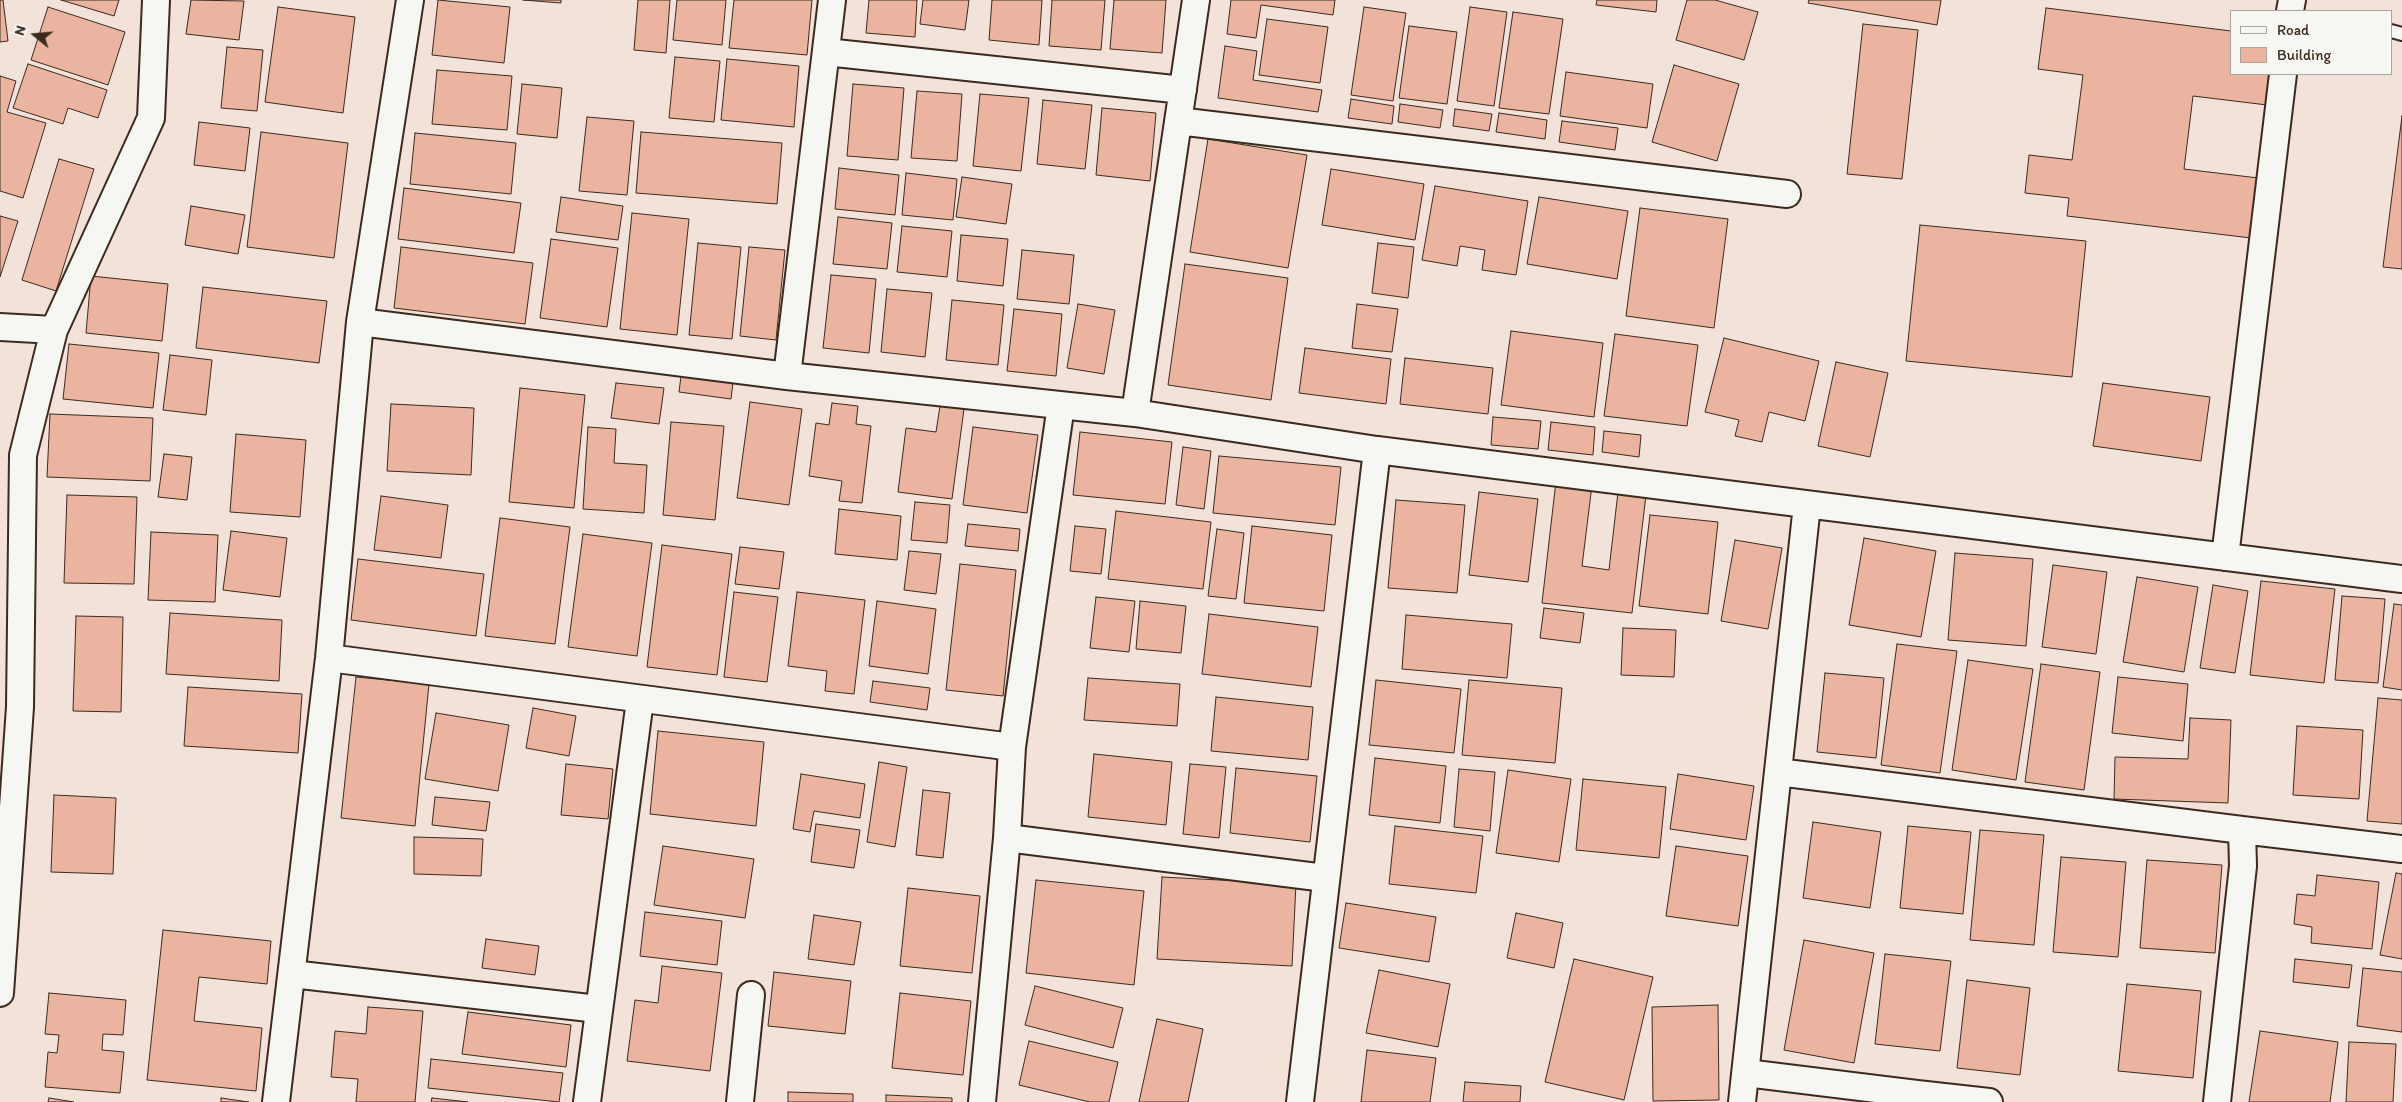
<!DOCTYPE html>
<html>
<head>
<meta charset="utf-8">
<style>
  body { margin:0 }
  #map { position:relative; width:2402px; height:1102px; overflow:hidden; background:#f3e2d9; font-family:Itim,sans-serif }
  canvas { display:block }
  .legend { position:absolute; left:2230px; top:10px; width:162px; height:65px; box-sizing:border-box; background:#f6f6f2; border:1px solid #aba49d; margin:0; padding:6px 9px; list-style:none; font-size:15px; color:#3b2a1e }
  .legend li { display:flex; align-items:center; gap:10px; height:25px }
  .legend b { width:25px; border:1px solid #aba49d }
  .north { position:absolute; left:10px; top:10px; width:50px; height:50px; -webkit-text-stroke:4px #f6f6f2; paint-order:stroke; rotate:287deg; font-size:14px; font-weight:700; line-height:20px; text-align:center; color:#3b2a1e }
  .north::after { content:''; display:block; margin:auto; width:18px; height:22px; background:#3b2a1e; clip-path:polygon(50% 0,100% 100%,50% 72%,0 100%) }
</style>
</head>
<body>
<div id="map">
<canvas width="2402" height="1102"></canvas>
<ul class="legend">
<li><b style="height:6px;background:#f6f6f2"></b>Road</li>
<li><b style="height:14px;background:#ebb4a0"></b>Building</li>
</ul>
<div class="north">N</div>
</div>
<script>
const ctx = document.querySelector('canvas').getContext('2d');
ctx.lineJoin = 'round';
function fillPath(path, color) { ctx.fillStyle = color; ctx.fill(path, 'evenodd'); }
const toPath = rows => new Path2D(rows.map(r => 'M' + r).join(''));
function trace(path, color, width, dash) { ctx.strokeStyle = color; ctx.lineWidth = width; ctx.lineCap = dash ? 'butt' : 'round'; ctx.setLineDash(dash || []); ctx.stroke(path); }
const building = toPath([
  [0,0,3,0,8,41,0,42,0,0],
  [61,0,119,0,114,16,61,0],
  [191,0,244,1,239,40,186,34,191,0],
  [438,0,510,7,504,63,432,55,438,0],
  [523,0,561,0,561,3,523,0],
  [638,0,670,0,666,53,634,50,638,0],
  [677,0,726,0,722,45,673,40,677,0],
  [734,0,812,0,807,55,729,48,734,0],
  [869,0,917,0,915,37,866,33,869,0],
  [923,0,969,0,965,30,920,24,923,0],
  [992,0,1042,0,1039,45,989,40,992,0],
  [1052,0,1105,0,1101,50,1049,46,1052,0],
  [1114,0,1166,0,1162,53,1110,49,1114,0],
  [1231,0,1335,0,1333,15,1261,5,1256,38,1227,34,1231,0],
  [1597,0,1657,0,1656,12,1596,5,1597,0],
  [1687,0,1715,0,1758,12,1744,60,1676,40,1687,0],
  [1809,0,1941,0,1937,25,1808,3,1809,0],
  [48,7,125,32,108,85,31,60,48,7],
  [278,7,355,17,343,113,265,102,278,7],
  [1364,7,1406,13,1393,101,1351,95,1364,7],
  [1470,7,1507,12,1494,106,1457,101,1470,7],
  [2046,8,2231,31,2231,74,2271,74,2267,105,2193,96,2184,169,2258,178,2251,238,2067,216,2069,198,2025,193,2029,155,2072,160,2083,75,2038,69,2046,8],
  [1513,12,1563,19,1549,114,1499,108,1513,12],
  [1267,19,1328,27,1320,83,1259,75,1267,19],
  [1863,24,1918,30,1902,179,1847,174,1863,24],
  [1409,26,1457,32,1447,104,1399,98,1409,26],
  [1225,46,1257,51,1253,80,1322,90,1318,112,1218,98,1225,46],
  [227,47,263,50,257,111,221,108,227,47],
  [675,57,720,61,714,122,669,118,675,57],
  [727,59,799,66,794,127,721,120,727,59],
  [28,64,107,90,98,118,68,108,63,124,13,108,28,64],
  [1674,65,1739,84,1717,161,1652,142,1674,65],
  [437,70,512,76,507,130,432,124,437,70],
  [1566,72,1653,84,1647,128,1560,116,1566,72],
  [0,76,16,81,7,112,46,123,23,198,0,191,0,76],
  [522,84,562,88,557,138,517,134,522,84],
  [853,84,904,88,898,160,847,156,853,84],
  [917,91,962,94,957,161,911,158,917,91],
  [980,94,1029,98,1021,171,973,166,980,94],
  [1351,99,1394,106,1392,124,1348,118,1351,99],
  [1043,100,1092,105,1085,169,1037,164,1043,100],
  [1400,104,1443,110,1440,128,1398,122,1400,104],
  [1102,108,1156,113,1150,181,1096,175,1102,108],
  [1455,109,1492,114,1489,131,1453,126,1455,109],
  [1499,113,1547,120,1545,139,1496,132,1499,113],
  [2402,116,2402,269,2383,267,2402,116],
  [587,117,634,121,627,195,579,191,587,117],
  [1562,121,1618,128,1615,150,1559,142,1562,121],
  [199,122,250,128,245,171,194,165,199,122],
  [261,132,348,143,334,258,247,247,261,132],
  [641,132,782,143,777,204,636,193,641,132],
  [415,133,516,143,511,194,410,184,415,133],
  [1208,139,1307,155,1288,268,1190,252,1208,139],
  [59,159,94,169,56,291,22,280,59,159],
  [839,168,899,175,895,215,835,209,839,168],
  [1331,169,1424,184,1415,240,1322,225,1331,169],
  [906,173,957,179,953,220,902,215,906,173],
  [962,177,1012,184,1006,224,956,217,962,177],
  [1435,186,1528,201,1516,275,1482,270,1485,250,1460,246,1457,266,1422,260,1435,186],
  [404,188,521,203,514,253,398,239,404,188],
  [561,197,623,206,618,240,556,232,561,197],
  [1539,197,1628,211,1617,279,1527,264,1539,197],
  [191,206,245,215,238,254,185,245,191,206],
  [1640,208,1728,219,1714,328,1626,316,1640,208],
  [632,213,689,219,677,335,620,329,632,213],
  [0,216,18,221,0,277,0,216],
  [838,217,892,223,887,269,833,264,838,217],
  [1920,225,2086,241,2072,377,1906,361,1920,225],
  [902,226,952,231,947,277,897,272,902,226],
  [961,235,1008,239,1003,286,957,281,961,235],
  [551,239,618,248,607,327,540,318,551,239],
  [698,243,741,247,732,339,689,335,698,243],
  [1378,243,1414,247,1408,298,1372,293,1378,243],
  [401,247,533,263,525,324,394,308,401,247],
  [749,247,785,250,776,340,740,336,749,247],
  [1022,250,1074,255,1069,304,1017,299,1022,250],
  [1185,264,1288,278,1271,400,1168,385,1185,264],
  [831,275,876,279,869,353,823,348,831,275],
  [91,276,168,284,162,341,86,333,91,276],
  [203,287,327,301,319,363,196,348,203,287],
  [887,289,932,293,925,357,881,352,887,289],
  [952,300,1004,305,998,365,946,360,952,300],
  [1078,304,1115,310,1104,374,1067,368,1078,304],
  [1357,304,1398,309,1392,352,1352,348,1357,304],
  [1014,309,1062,314,1056,376,1007,371,1014,309],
  [1511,331,1603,343,1594,417,1501,405,1511,331],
  [1615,334,1698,345,1687,426,1604,416,1615,334],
  [1724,338,1819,361,1805,421,1769,412,1762,442,1735,436,1739,420,1705,412,1724,338],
  [69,344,159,353,153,408,63,399,69,344],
  [1305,348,1391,359,1386,404,1299,393,1305,348],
  [170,355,212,360,206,415,163,410,170,355],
  [1405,358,1493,368,1488,414,1400,404,1405,358],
  [1836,362,1888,373,1870,457,1818,446,1836,362],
  [681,376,733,382,731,399,679,392,681,376],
  [616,383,664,388,659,424,611,418,616,383],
  [2103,383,2210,397,2201,461,2093,446,2103,383],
  [520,388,585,395,574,508,509,502,520,388],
  [750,402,802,409,789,505,737,498,750,402],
  [832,403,858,406,856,424,871,426,862,503,839,501,842,481,809,476,816,423,829,425,832,403],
  [391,404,474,408,471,475,387,471,391,404],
  [940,406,964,409,952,499,898,492,906,428,936,432,940,406],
  [50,414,153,418,150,481,47,477,50,414],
  [1493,417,1541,421,1538,449,1491,445,1493,417],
  [671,422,724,426,715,520,663,515,671,422],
  [1551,422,1595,427,1593,455,1548,450,1551,422],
  [588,427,616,429,614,463,647,465,644,513,583,509,588,427],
  [973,427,1038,435,1027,513,963,505,973,427],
  [1604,431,1641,435,1639,457,1602,452,1604,431],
  [1080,432,1172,442,1165,504,1073,495,1080,432],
  [236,434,306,440,300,517,230,512,236,434],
  [1183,447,1211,451,1204,509,1176,505,1183,447],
  [164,454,192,457,187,500,158,497,164,454],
  [1219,456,1341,467,1335,525,1213,513,1219,456],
  [1556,481,1592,485,1582,566,1609,570,1618,492,1646,495,1632,613,1542,603,1556,481],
  [1479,492,1538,499,1528,582,1469,575,1479,492],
  [67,495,137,497,134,584,64,583,67,495],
  [381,496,448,505,441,558,374,550,381,496],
  [1396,500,1465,505,1457,593,1388,588,1396,500],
  [915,502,950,505,947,543,911,540,915,502],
  [839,509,901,516,897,560,835,554,839,509],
  [1116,511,1211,522,1203,589,1108,579,1116,511],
  [1650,515,1718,522,1708,614,1639,606,1650,515],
  [500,518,570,527,555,644,485,636,500,518],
  [968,524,1020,529,1018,551,965,546,968,524],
  [1075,526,1106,529,1101,574,1070,571,1075,526],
  [1252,526,1332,535,1324,611,1244,603,1252,526],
  [1217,529,1244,533,1236,599,1208,596,1217,529],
  [231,531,287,538,280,597,223,590,231,531],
  [151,532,218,535,215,602,148,600,151,532],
  [583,534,652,543,637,656,568,647,583,534],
  [1864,538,1936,551,1921,637,1849,625,1864,538],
  [1735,540,1782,548,1768,629,1721,621,1735,540],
  [662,545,732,554,717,675,647,667,662,545],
  [740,547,784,552,779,589,735,584,740,547],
  [909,551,941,554,936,594,904,590,909,551],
  [1955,553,2033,559,2026,646,1948,640,1955,553],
  [358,559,484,574,476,636,351,620,358,559],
  [960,564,1016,570,1003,696,946,690,960,564],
  [2053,565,2107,572,2096,654,2042,647,2053,565],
  [2137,577,2198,587,2184,672,2123,662,2137,577],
  [2261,581,2335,589,2324,683,2250,675,2261,581],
  [2213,585,2248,591,2235,673,2200,668,2213,585],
  [734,592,778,597,767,682,724,677,734,592],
  [797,592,865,600,854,694,825,691,827,671,788,666,797,592],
  [2342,596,2385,599,2378,683,2335,680,2342,596],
  [1096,597,1135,601,1129,652,1090,648,1096,597],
  [877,601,936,609,928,674,869,666,877,601],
  [1140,601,1186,606,1181,653,1136,649,1140,601],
  [2394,604,2402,605,2402,690,2383,687,2394,604],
  [1544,608,1584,613,1580,643,1540,638,1544,608],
  [170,613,282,620,279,681,166,674,170,613],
  [1209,614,1318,627,1311,687,1202,674,1209,614],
  [1406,615,1512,624,1507,678,1402,669,1406,615],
  [76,616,123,617,121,712,73,711,76,616],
  [1623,628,1676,630,1674,677,1621,675,1623,628],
  [1897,644,1957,651,1940,773,1881,765,1897,644],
  [1968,660,2033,669,2016,780,1952,770,1968,660],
  [2041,664,2100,672,2084,790,2025,782,2041,664],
  [1825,673,1884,678,1876,758,1817,752,1825,673],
  [356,677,429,684,415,826,341,818,356,677],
  [2118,677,2188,684,2183,741,2112,733,2118,677],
  [1088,678,1180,684,1177,726,1084,720,1088,678],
  [1376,680,1461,689,1454,753,1369,745,1376,680],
  [1469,680,1562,688,1555,763,1462,755,1469,680],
  [873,681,930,688,927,710,870,702,873,681],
  [188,687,302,694,298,753,184,746,188,687],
  [1216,697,1313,707,1308,760,1211,751,1216,697],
  [2378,698,2402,700,2402,824,2367,821,2378,698],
  [533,708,576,716,569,756,526,748,533,708],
  [436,713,509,725,498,791,425,779,436,713],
  [2190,718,2231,720,2228,803,2114,799,2115,757,2188,759,2190,718],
  [2297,726,2363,730,2359,799,2293,795,2297,726],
  [658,731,764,742,756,826,650,814,658,731],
  [1094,754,1172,762,1166,825,1088,817,1094,754],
  [1375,758,1446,766,1440,823,1369,815,1375,758],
  [879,762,907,767,895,847,867,842,879,762],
  [566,764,613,769,608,819,561,815,566,764],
  [1190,764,1226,767,1219,838,1183,834,1190,764],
  [1236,768,1317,776,1310,842,1230,833,1236,768],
  [1459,769,1495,772,1490,831,1454,827,1459,769],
  [1508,770,1571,779,1559,862,1496,853,1508,770],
  [801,774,865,784,860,818,814,811,810,832,793,829,801,774],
  [1678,774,1754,786,1746,840,1670,829,1678,774],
  [1583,779,1666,787,1659,858,1576,850,1583,779],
  [923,790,950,793,943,858,916,855,923,790],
  [54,795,116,798,113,874,51,872,54,795],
  [435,797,490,802,486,831,432,825,435,797],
  [1813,822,1881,832,1870,908,1803,898,1813,822],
  [816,824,860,830,854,868,811,862,816,824],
  [1395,826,1483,836,1476,893,1389,884,1395,826],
  [1908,826,1971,832,1963,914,1900,908,1908,826],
  [1980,830,2044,835,2034,945,1970,940,1980,830],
  [414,837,483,839,481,876,414,874,414,837],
  [663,846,754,859,745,918,654,905,663,846],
  [1676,846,1748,856,1738,926,1666,916,1676,846],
  [2061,857,2126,862,2118,957,2053,952,2061,857],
  [2147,860,2222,865,2215,953,2140,948,2147,860],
  [2396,873,2402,874,2402,959,2380,955,2396,873],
  [2317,875,2379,882,2372,949,2311,943,2312,927,2294,924,2297,894,2315,896,2317,875],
  [1162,877,1296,884,1292,966,1157,959,1162,877],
  [1036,880,1144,891,1134,985,1026,973,1036,880],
  [908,888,980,896,972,973,900,966,908,888],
  [1346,903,1436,917,1429,962,1339,948,1346,903],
  [645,912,722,921,717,965,640,956,645,912],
  [1516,913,1563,923,1554,968,1507,958,1516,913],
  [814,915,861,922,854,965,808,959,814,915],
  [163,930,271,941,267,984,199,977,194,1021,262,1028,256,1091,147,1080,163,930],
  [486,939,539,946,535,975,482,968,486,939],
  [1804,940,1874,953,1854,1063,1784,1050,1804,940],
  [1885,954,1951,961,1940,1051,1875,1044,1885,954],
  [1574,959,1653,977,1624,1100,1545,1082,1574,959],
  [2295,959,2352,965,2349,988,2293,982,2295,959],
  [662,966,722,973,710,1071,627,1061,635,1000,658,1003,662,966],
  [2363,968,2402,972,2402,1032,2357,1026,2363,968],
  [1379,970,1450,984,1438,1047,1366,1033,1379,970],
  [774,972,851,981,845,1034,768,1026,774,972],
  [1967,980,2030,988,2020,1075,1957,1068,1967,980],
  [2127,984,2201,991,2193,1078,2118,1071,2127,984],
  [1035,986,1123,1008,1113,1048,1025,1025,1035,986],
  [49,993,126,1000,123,1035,103,1034,102,1050,124,1052,120,1093,45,1087,48,1052,57,1053,59,1035,45,1034,49,993],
  [900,993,971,1001,963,1075,892,1068,900,993],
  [1718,1005,1719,1100,1653,1101,1652,1007,1718,1005],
  [368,1007,423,1011,415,1102,356,1102,358,1079,331,1077,335,1031,366,1034,368,1007],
  [468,1012,571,1025,566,1067,462,1054,468,1012],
  [1157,1019,1203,1029,1188,1102,1139,1102,1157,1019],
  [2260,1031,2338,1042,2330,1102,2249,1102,2260,1031],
  [1029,1041,1118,1062,1109,1102,1090,1102,1019,1085,1029,1041],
  [2349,1042,2396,1044,2393,1102,2346,1102,2349,1042],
  [1367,1050,1436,1058,1430,1102,1361,1102,1367,1050],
  [431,1059,563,1073,559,1102,428,1088,431,1059],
  [1465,1082,1521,1086,1520,1102,1463,1102,1465,1082],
  [788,1092,853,1094,853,1102,788,1102,788,1092],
  [886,1095,952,1098,952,1102,886,1102,886,1095],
  [49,1098,74,1102,48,1102,49,1098],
  [221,1098,249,1102,221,1102,221,1098],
  [432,1098,468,1102,431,1102,432,1098]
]);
fillPath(building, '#ebb4a0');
trace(building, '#3b2a1e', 1);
const lane = toPath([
  [2391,31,2402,34]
]);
const street = toPath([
  [2290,11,2292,0],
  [826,52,1183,90],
  [1178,121,1787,194],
  [360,322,787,376,1135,413,1377,450,2402,579],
  [0,327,54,330],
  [787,376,832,0],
  [1135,413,1196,0],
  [2225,557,2283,74],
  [329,658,1012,747],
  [1778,772,2242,830,2243,866,2217,1102],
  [2242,830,2402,849],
  [1007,838,1325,878],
  [292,974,598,1009],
  [0,993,20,707,23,455,54,330,151,118,156,0],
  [1746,1073,1933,1096],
  [1917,1094,1989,1102],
  [276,1102,329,658,360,322,410,0],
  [587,1102,640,700],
  [740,1102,751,995],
  [982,1102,1007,838,1012,747,1061,405],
  [1300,1102,1377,450],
  [1742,1102,1807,505]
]);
trace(lane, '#3b2a1e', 16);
trace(street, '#3b2a1e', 30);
trace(lane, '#f6f6f2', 12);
trace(street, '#f6f6f2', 26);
</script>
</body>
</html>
